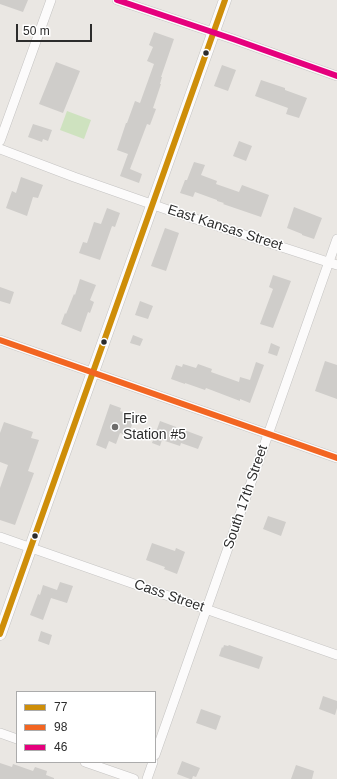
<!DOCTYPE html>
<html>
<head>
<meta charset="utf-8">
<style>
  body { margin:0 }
  #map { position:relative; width:337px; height:779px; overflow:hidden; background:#eae7e3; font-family:Arial,sans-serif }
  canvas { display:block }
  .legend { position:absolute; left:16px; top:691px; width:140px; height:72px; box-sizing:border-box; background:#fff; border:1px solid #ababab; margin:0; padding:5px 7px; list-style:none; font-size:12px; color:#2c2c2c }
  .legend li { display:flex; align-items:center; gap:8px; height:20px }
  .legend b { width:20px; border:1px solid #ababab }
  .scale { position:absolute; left:16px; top:24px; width:76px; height:18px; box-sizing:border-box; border:2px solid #2c2c2c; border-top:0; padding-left:5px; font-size:12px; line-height:14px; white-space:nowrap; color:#2c2c2c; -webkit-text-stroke:3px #fff; paint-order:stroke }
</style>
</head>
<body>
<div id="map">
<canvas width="337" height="779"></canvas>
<ul class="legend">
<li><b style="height:5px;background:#ce8e09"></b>77</li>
<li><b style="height:5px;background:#f26522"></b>98</li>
<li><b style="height:5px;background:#e5007d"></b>46</li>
</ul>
<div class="scale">50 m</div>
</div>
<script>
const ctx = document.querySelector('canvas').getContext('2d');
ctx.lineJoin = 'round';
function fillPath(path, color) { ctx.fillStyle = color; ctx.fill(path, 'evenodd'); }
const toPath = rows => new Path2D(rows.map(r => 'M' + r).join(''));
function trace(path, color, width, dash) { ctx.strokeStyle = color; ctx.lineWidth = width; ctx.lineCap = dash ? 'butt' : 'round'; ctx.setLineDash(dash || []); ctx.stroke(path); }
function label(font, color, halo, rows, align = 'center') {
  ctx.font = font + ' Arial,sans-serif'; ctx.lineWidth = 3; ctx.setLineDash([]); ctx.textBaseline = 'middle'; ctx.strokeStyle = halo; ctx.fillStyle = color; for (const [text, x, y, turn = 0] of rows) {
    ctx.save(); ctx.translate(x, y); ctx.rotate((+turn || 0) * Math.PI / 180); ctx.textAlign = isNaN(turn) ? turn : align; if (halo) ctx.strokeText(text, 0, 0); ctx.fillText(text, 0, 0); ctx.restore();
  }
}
fillPath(toPath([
  [67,111,91,120,84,139,60,130]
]), '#cee2bf');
fillPath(toPath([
  [0,0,28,0,23,12,0,4],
  [154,32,174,39,161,77,162,77,160,84,161,84,153,108,156,109,150,125,147,124,130,169,142,174,139,183,120,176,128,154,117,150,126,123,127,123,135,101,140,103,154,64,147,61,153,47,149,45],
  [56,62,80,71,63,113,39,104],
  [222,65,236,70,228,91,214,86],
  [261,80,285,88,285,90,307,98,299,118,286,114,288,108,255,96],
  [33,124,52,130,48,141,43,139,42,142,28,137],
  [239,141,252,146,246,161,233,156],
  [194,162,205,165,201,175,217,181,216,184,239,192,242,185,269,195,261,217,223,204,224,203,217,201,217,200,195,192,193,197,180,193,185,180,187,180],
  [21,177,43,185,38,198,33,197,27,216,6,208,12,191,16,193],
  [294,207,322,218,314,239,302,235,302,234,287,228],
  [107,208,120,213,115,227,112,226,100,260,79,253,83,242,87,243,94,222,101,224],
  [165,228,179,233,166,271,151,266],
  [273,275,291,281,273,328,260,324,273,289,269,287],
  [80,279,96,285,90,300,94,302,90,313,88,312,81,332,61,324,65,313,66,314,74,294,75,295],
  [0,287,14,292,10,304,0,301],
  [140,301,153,306,148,319,135,315],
  [133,335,143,339,140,346,130,343],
  [271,343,280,347,277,356,268,353],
  [325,361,337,365,337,399,315,391],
  [256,362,264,365,250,403,240,399,240,401,206,388,205,390,185,383,185,384,171,379,176,365,182,367,183,364,196,368,198,364,212,369,211,372,239,382,240,377,250,380],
  [110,404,121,408,120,411,135,416,128,436,120,433,116,444,109,441,106,449,96,445],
  [160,421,203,437,198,449,181,443,180,446,162,440,160,446,152,443],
  [4,422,33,432,31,438,39,440,28,471,34,473,15,525,0,520,0,488,8,465,0,462,0,433],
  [268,516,286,522,281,536,263,529],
  [152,543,175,551,176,548,185,552,177,574,164,569,165,567,146,560],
  [60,582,73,586,67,603,51,598,43,620,30,615,38,594,40,595,43,585,57,590],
  [41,631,52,635,49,645,38,641],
  [224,645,228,646,229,645,263,657,259,669,219,656,222,647,223,648],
  [323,696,337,701,337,708,335,715,319,709],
  [201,709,221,716,216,730,196,723],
  [182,761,200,768,196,777,193,776,192,779,190,779,177,774],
  [0,763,12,767,13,764,33,771,35,767,47,771,46,775,54,778,54,779,0,779],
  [296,765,314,771,312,779,291,779]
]), '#cfcdca');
const street = toPath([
  [117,0,233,39,337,76],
  [0,141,51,0],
  [0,149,74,177,171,211,337,265],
  [0,340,337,458],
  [0,537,337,655],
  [0,733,17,739],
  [155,755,337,239],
  [85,762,134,779],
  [147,779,153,762]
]);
const secondary = toPath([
  [0,634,225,0]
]);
trace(street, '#c4c3c2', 10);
trace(secondary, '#c4c3c2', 13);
trace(street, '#fcfbfb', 9);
trace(secondary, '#fcfbfb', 12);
trace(toPath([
  [0,634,225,0]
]), '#ce8e09', 6);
trace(toPath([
  [0,340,337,458]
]), '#f26522', 6);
trace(toPath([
  [117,0,233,39,337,76]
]), '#e5007d', 6);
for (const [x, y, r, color] of [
  [206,53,3.5,"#2c2c2c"],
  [104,342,3.5,"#2c2c2c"],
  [115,427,4,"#6e6d6c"],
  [35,536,3.5,"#2c2c2c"]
]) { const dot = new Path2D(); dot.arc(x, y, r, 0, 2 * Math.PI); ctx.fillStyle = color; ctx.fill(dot); trace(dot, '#fff', 1.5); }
label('14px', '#2c2c2c', '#fff', [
  ["East Kansas Street",225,228,18],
  ["South 17th Street",246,497,-71],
  ["Cass Street",169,596,19]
]);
label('14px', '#2c2c2c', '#fff', [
  ["Fire",123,419],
  ["Station #5",123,435]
], 'left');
</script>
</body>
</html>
